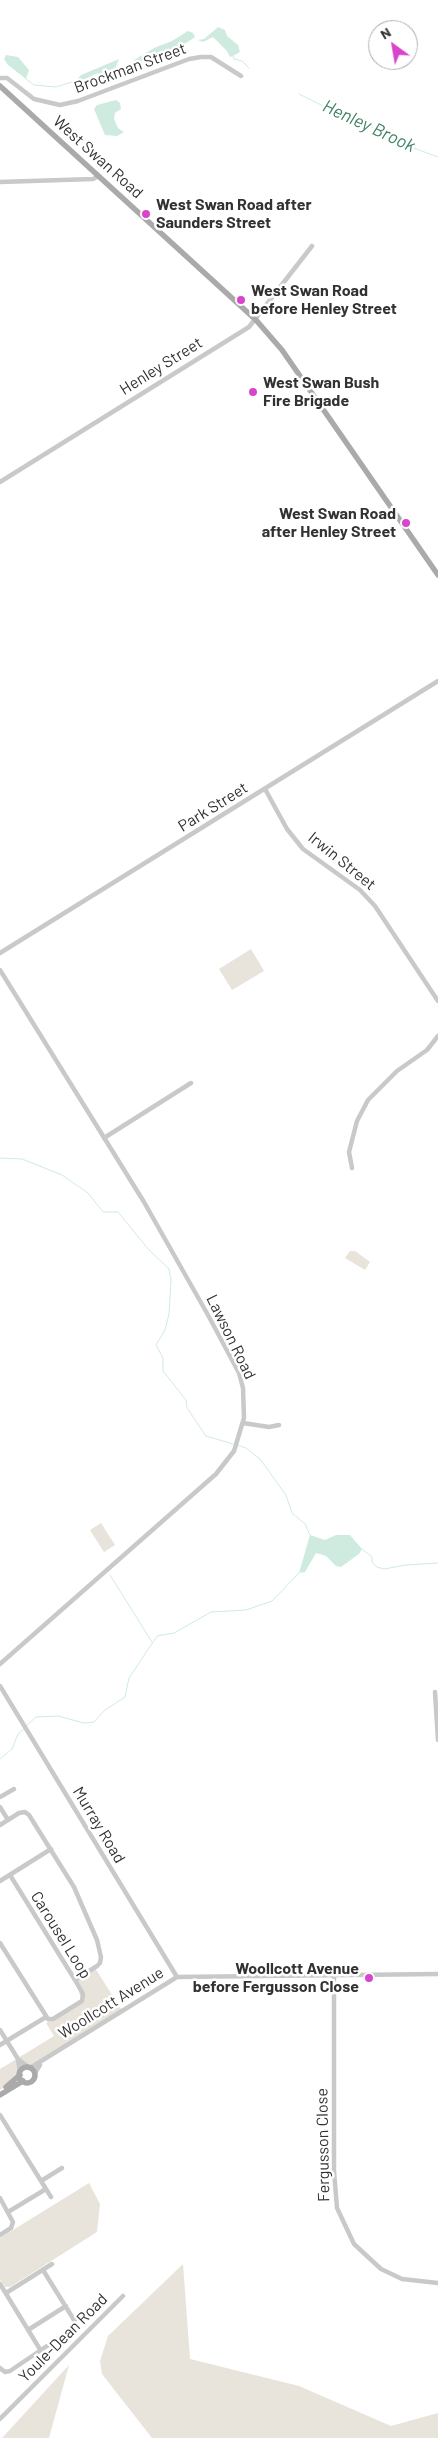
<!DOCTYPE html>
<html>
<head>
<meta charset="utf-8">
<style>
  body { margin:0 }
  #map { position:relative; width:438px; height:2438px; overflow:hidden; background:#fff; font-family:Barlow,sans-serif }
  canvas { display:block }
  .north { position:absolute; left:368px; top:20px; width:50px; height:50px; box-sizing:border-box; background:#fff; border:1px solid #adadad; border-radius:50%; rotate:328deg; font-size:14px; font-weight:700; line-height:20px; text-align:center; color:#323232 }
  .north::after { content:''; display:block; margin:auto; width:18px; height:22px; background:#d944cc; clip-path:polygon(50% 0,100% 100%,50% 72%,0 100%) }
</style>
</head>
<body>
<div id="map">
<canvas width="438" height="2438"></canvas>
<div class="north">N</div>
</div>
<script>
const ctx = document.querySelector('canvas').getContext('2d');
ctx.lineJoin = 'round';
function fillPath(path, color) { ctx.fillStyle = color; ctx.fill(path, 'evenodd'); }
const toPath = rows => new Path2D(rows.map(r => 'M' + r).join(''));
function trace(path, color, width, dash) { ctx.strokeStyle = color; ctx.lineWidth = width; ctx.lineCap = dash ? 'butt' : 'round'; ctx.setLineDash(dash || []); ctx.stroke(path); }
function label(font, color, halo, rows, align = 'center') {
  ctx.font = font + ' Barlow,sans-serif'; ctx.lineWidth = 5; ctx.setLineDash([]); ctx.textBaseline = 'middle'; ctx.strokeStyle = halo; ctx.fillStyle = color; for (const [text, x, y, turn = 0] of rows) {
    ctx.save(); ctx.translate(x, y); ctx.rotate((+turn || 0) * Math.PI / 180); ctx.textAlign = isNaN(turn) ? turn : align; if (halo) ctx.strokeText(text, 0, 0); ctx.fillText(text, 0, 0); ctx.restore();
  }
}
fillPath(toPath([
  [251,949,264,971,232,990,219,969],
  [350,1251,355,1251,370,1262,365,1270,345,1258],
  [101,1523,115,1545,104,1552,90,1530],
  [95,1968,123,2012,41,2063,24,2068,12,2082,0,2090,0,2069,54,2036,46,2023,82,2001,75,1980],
  [89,2183,100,2204,97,2232,10,2287,5,2287,0,2280,0,2238],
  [183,2264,190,2359,299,2386,391,2426,438,2413,438,2438,152,2438,102,2374,100,2361,108,2336],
  [69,2365,49,2438,2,2438]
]), '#e8e3db');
fillPath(toPath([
  [218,27,225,30,227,36,238,45,240,52,233,56,230,57,227,51,213,37,203,42,198,40,204,39],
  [188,31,193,33,195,37,179,48,131,65,134,60,154,48,172,41],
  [6,55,18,57,29,70,26,79,8,65,4,59],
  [119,59,113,74,101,75,97,73,78,83,75,81,81,75],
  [116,100,120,103,121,109,115,113,114,119,118,128,124,132,117,136,105,135,94,109,97,105],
  [310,1535,325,1540,336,1535,350,1535,362,1549,359,1554,341,1567,336,1566,326,1556,316,1553,305,1572,299,1573]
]), '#cfebdf');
trace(toPath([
  [233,56,234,59,242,61,249,68],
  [26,79,34,85,56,87,75,81],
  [299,94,329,109,359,120,400,143,438,157],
  [0,1158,22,1159,62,1175,88,1193,103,1212,118,1212,149,1250,169,1269,171,1280,169,1314,165,1330,156,1345,163,1358,163,1371,186,1400,187,1408,206,1436,233,1444],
  [237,1445,246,1448,260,1459,286,1495,292,1513,305,1524,310,1535],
  [362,1549,372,1557,372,1562,377,1567,384,1569,406,1565,438,1563],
  [110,1575,152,1642],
  [26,1726,36,1717,58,1716,84,1723,94,1722,105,1710,125,1697,129,1678,157,1636,174,1633,211,1612,246,1610,272,1601,299,1573],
  [0,1759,12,1749,18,1734,24,1729]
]), '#cfebdf', 1);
trace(toPath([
  [0,78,7,78,34,99,60,105,78,101,189,59,201,57,211,57,241,76],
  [0,182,93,179,99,176],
  [0,482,249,327,312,246],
  [265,789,287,829,303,849,360,890,375,906,438,1001],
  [0,953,438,681],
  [0,970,144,1202,208,1315,239,1373,243,1388,244,1418,234,1451,216,1474,0,1664],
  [104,1138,191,1083],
  [352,1168,349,1152,357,1121,368,1100,397,1071,427,1050,438,1036],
  [243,1423,269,1427,279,1425],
  [0,1686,177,1977],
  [435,1692,438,1740],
  [0,1797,14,1789],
  [0,1807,8,1820],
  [0,1825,19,1813,25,1812,29,1815,74,1887,97,1940,101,1957,100,1963,97,1966,75,1980],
  [0,1881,51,1849],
  [0,1943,48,2019,53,2019,82,2001,83,1994,75,1980,10,1875],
  [334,1974,334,2171,337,2208,354,2244,381,2269,402,2279,438,2283],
  [0,2030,18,2059,28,2067],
  [0,2045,46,2017],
  [18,2060,20,2072],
  [30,2068,177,1977,438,1974],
  [35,2073,40,2065],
  [0,2115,51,2197],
  [41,2181,62,2168],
  [0,2198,13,2222,11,2228,0,2235],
  [8,2212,46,2189],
  [0,2284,41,2351],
  [6,2293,52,2264],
  [74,2320,84,2314],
  [28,2330,66,2306],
  [0,2368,5,2372,10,2371,75,2327,74,2320,43,2270],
  [0,2419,123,2296]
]), '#c9c9c9', 4.5);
trace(toPath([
  [0,86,256,320,282,350,438,575],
  '19 2075a8 8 0 1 1 16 0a8 8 0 1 1-16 0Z',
  [6,2087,20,2075],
  [0,2095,23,2081]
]), '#aaa', 5.5);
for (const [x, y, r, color] of [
  [146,214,5,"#d944cc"],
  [241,300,5,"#d944cc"],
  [253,392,5,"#d944cc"],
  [406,523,5,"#d944cc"],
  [369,1978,5,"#d944cc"]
]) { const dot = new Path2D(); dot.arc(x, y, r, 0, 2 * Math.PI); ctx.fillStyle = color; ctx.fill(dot); trace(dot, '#fff', 2); }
label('16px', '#323232', '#fff', [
  ["Brockman Street",130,68,-20],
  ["West Swan Road",98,157,42],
  ["Henley Street",161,366,-32],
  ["Park Street",213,807,-32],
  ["Irwin Street",342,861,39],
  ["Lawson Road",231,1337,64],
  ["Murray Road",99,1825,59],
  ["Carousel Loop",61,1935,58],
  ["Woollcott Avenue",111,2003,-32],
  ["Fergusson Close",323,2145,-91],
  ["Youle-Dean Road",63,2338,-45]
]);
label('bold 16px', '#323232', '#fff', [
  ["West Swan Road after",156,205],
  ["Saunders Street",156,223],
  ["West Swan Road",251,291],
  ["before Henley Street",251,309],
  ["West Swan Bush",263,383],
  ["Fire Brigade",263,401],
  ["West Swan Road",396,514,"right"],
  ["after Henley Street",396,532,"right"],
  ["Woollcott Avenue",359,1969,"right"],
  ["before Fergusson Close",359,1987,"right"]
], 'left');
label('italic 18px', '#408264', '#fff', [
  ["Henley Brook",369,126,25]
]);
</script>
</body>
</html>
